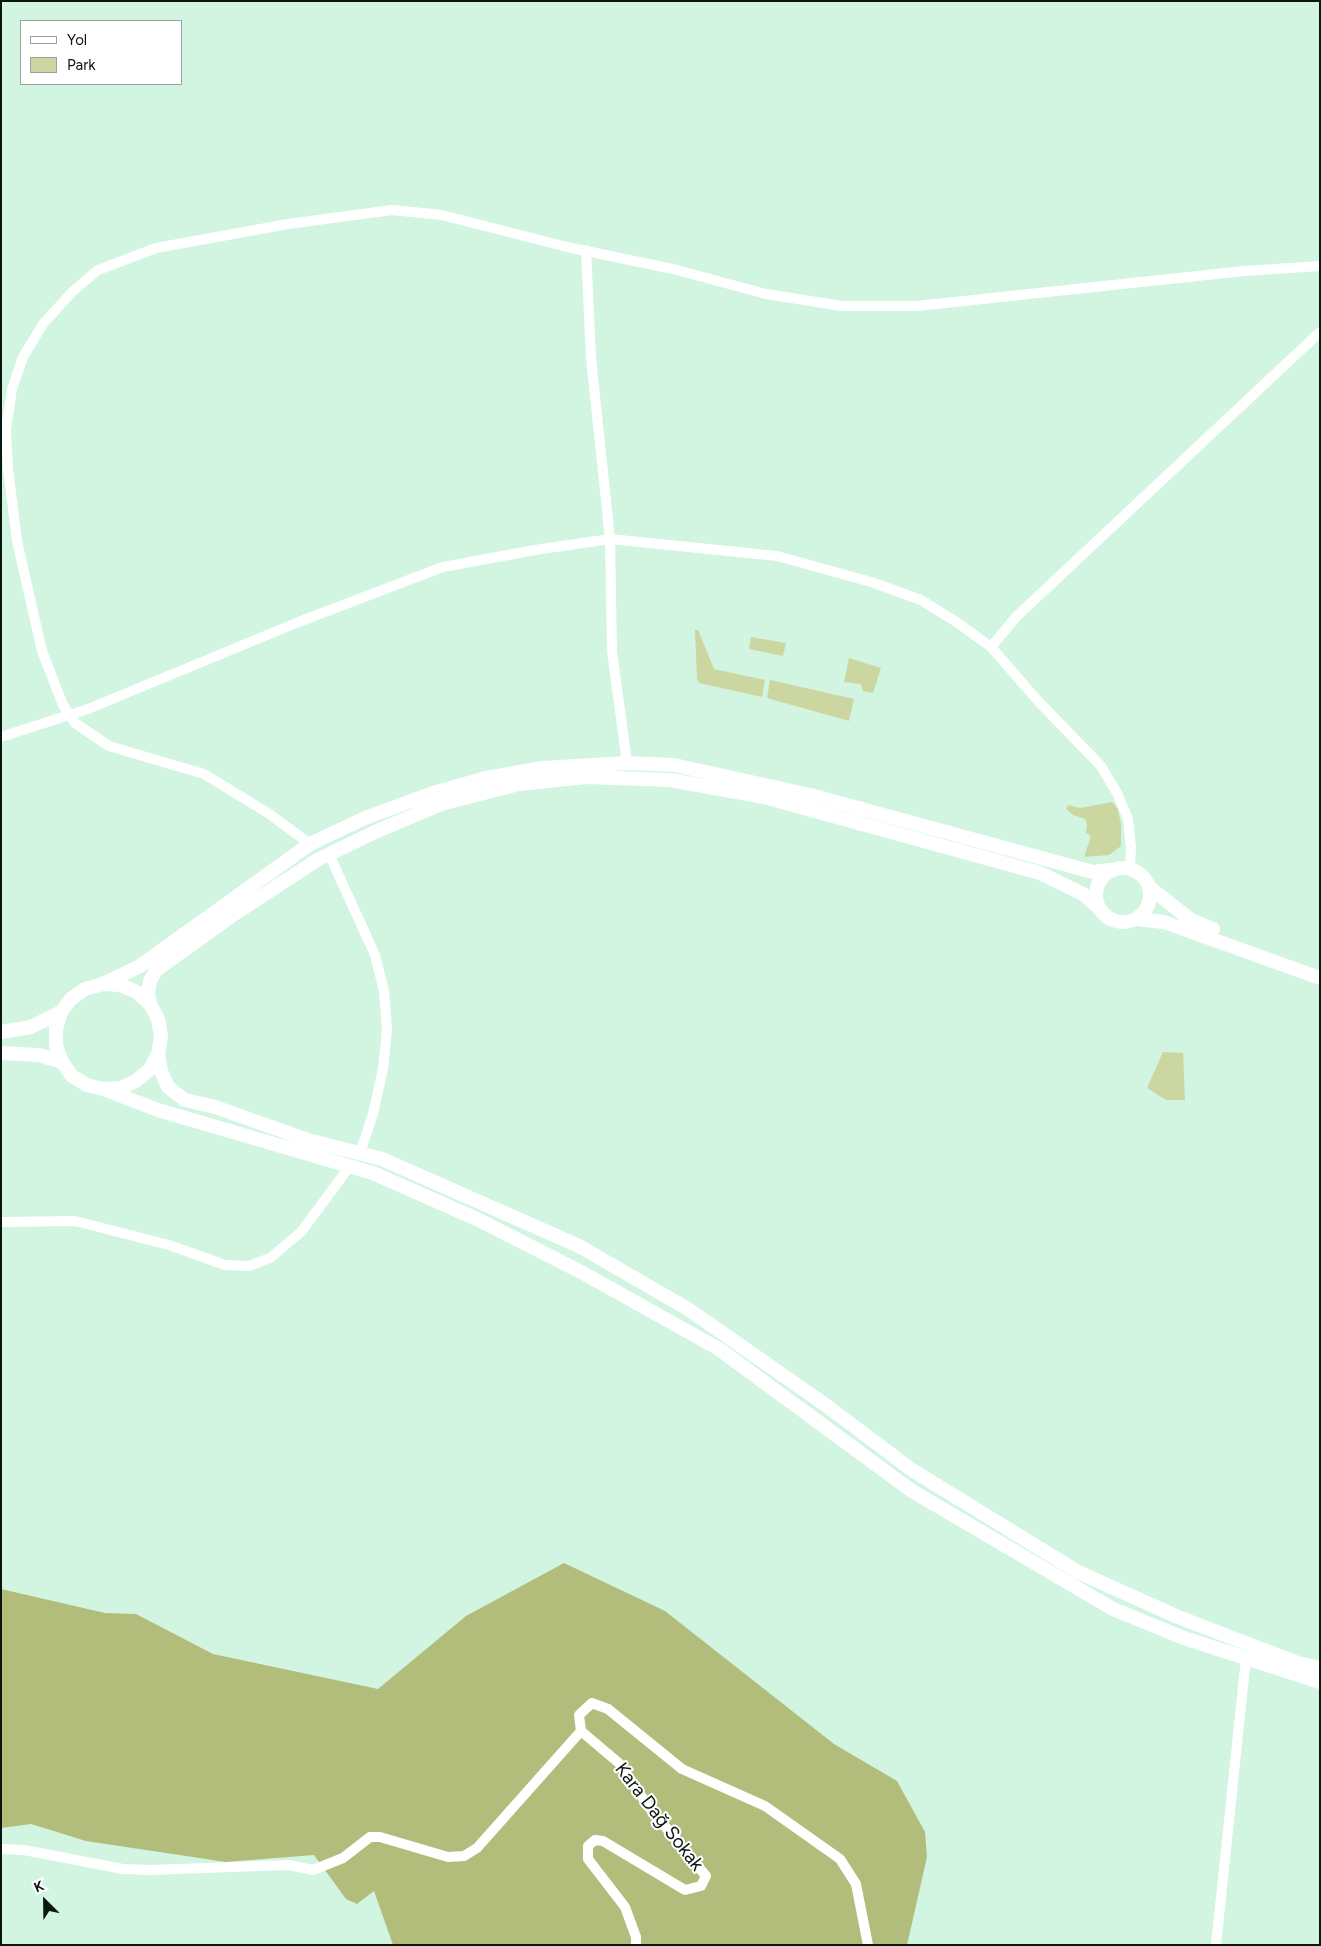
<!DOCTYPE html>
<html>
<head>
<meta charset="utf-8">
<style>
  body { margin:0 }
  #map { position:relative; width:1321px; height:1946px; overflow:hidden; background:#d1f5e1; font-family:Figtree,sans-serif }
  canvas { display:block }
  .frame { position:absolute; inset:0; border:2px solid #0a1710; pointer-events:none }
  .legend { position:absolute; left:20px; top:20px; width:162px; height:65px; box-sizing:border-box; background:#fff; border:1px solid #9da29f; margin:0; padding:6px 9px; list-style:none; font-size:15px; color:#0a1710 }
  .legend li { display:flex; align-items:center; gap:10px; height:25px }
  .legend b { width:25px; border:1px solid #9da29f }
  .north { position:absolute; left:20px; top:1876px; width:50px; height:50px; -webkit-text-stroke:4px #fff; paint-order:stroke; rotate:337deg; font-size:14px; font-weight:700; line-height:20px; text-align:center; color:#0a1710 }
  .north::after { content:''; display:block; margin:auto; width:18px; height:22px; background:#0a1710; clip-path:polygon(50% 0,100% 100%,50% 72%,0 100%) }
</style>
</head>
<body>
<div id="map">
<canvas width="1321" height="1946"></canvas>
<div class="frame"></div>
<ul class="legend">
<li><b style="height:6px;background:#fff"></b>Yol</li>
<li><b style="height:14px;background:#ccd6a1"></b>Park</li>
</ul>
<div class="north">K</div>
</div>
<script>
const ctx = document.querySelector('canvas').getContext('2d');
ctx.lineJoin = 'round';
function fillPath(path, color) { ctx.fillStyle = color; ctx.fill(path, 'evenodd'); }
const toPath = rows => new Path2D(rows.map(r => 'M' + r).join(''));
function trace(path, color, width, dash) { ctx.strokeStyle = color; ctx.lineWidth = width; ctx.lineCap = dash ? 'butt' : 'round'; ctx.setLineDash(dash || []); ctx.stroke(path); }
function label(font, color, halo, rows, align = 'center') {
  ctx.font = font + ' Figtree,sans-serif'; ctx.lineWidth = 4; ctx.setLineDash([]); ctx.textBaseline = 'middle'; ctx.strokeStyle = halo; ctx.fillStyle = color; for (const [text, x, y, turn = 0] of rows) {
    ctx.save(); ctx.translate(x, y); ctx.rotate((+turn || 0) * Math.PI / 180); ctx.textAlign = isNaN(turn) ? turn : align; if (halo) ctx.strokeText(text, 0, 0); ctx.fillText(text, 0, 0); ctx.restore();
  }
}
fillPath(toPath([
  [695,630,698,630,714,669,765,680,762,697,699,683,697,679],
  [751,637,786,643,783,656,749,649],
  [849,658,881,668,873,693,863,691,861,684,844,682],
  [770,680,854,699,849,721,767,698],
  [1112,802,1118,809,1121,825,1121,846,1109,855,1084,857,1091,836,1086,833,1087,825,1085,819,1073,815,1066,809,1068,805,1080,808],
  [1163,1052,1183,1053,1185,1100,1166,1100,1147,1088]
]), '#ccd6a1');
fillPath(toPath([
  [564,1563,665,1611,834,1744,897,1781,925,1832,927,1857,907,1945,393,1945,374,1891,357,1904,346,1899,314,1855,226,1862,86,1841,31,1824,1,1828,1,1589,105,1613,136,1614,213,1654,378,1689,466,1616]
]), '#b2bd7b');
trace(toPath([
  [586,250,591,358,610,539,612,651,627,763],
  [991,647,1017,616,1320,332],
  [1,737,88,709,301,621,443,567,535,550,610,539,777,556,871,582,921,600,958,623,991,647,1039,702,1101,766,1117,793,1128,819,1131,848,1130,868],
  [310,844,268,813,204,774,109,746,75,723,63,705,42,651,17,541,8,469,6,429,12,389,23,357,43,324,72,292,98,270,156,248,288,224,392,210,442,215,567,247,673,269,766,294,842,306,917,306,1244,271,1320,266],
  [329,854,375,955,384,991,387,1030,383,1069,373,1114,360,1153],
  [1,1222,75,1221,169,1245,225,1265,249,1266,270,1258,301,1232,350,1166],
  [1,1849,24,1850,123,1869,150,1870,288,1865,313,1870,343,1858,370,1837,380,1837,448,1857,464,1856,477,1848,581,1731],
  [636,1945,636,1937,625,1907,588,1859,588,1846,595,1840,603,1841,685,1890,701,1886,706,1876,648,1806,620,1764,581,1731,579,1715,592,1703,608,1709,682,1769,765,1806,840,1859,856,1884,868,1945],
  [1216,1945,1246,1658]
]), '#fff', 10);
trace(toPath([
  '1096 895a27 27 0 1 1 54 0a27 27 0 1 1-54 0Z',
  [1149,887,1191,920,1213,929],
  [1136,919,1164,922,1320,978],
  [105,983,140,966,310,844,365,818,433,793,486,778,543,768,627,763,674,765,810,795,1093,872,1111,870],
  [150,1004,137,992,120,985,103,984,85,989,71,999,61,1012,56,1029,56,1046,62,1062,72,1076,87,1085,103,1089,121,1088,136,1081,150,1069,158,1054,161,1036,158,1019,150,1004,148,993,150,981,156,970,230,917,317,860,377,831,441,804,519,784,586,777,670,780,764,797,1040,873,1083,894,1098,907],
  [1,1032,31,1027,61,1012],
  [1,1053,39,1055,62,1062],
  [158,1054,161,1071,168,1087,185,1100,215,1107,308,1140,382,1159,579,1246,688,1309,827,1406,912,1470,1078,1572,1178,1617,1298,1663,1320,1668],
  [106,1090,158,1110,373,1173,479,1220,583,1273,719,1349,912,1491,1113,1609,1184,1638,1320,1682]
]), '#fff', 14);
label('19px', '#0a1710', '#fff', [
  ["Kara Dağ Sokak",659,1817,52]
]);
</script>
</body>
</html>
